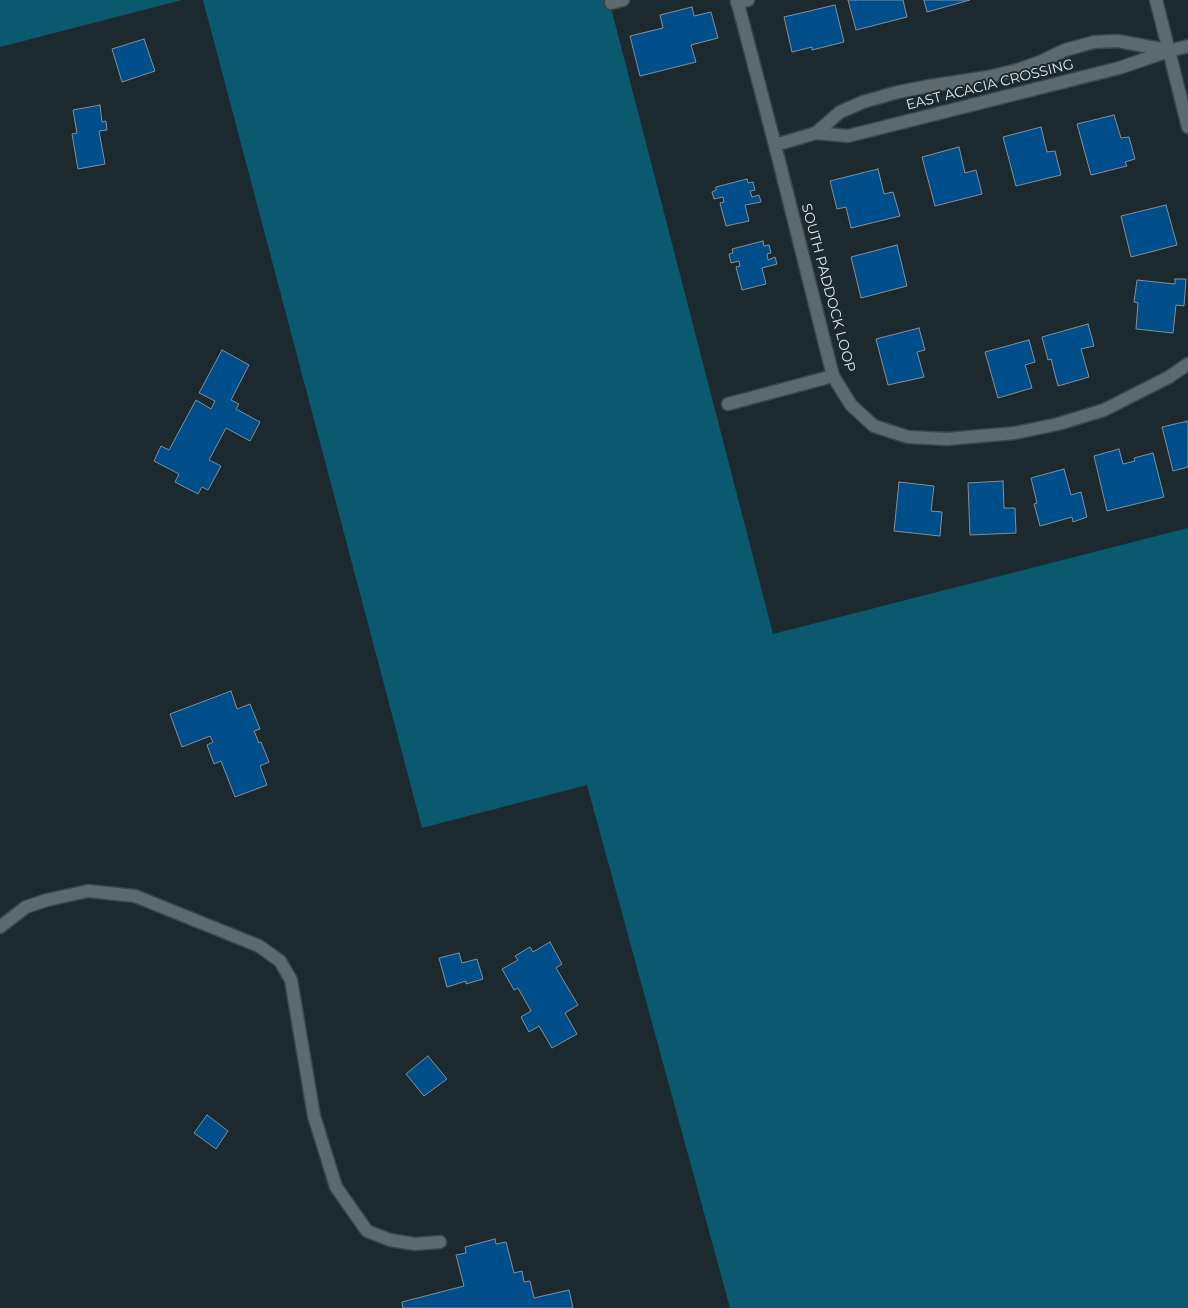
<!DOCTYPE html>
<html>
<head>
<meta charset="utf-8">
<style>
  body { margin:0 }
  canvas { display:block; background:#1c292f }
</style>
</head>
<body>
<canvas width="1188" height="1308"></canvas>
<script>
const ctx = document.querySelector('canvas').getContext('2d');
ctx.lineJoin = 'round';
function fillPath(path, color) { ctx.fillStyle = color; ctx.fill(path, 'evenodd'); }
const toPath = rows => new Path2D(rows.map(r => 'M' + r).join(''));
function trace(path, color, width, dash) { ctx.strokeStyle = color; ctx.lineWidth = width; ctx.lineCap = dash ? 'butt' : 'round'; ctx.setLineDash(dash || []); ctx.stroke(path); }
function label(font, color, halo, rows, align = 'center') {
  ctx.font = font + ' Montserrat,sans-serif'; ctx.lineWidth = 4; ctx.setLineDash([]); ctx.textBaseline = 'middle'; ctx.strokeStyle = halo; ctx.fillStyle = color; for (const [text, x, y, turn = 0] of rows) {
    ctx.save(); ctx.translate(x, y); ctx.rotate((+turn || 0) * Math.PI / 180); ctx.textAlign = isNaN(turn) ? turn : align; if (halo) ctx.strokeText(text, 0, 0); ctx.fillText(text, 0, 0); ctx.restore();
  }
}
fillPath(toPath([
  [0,0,182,0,0,47],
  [203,0,609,0,773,634,1188,528,1188,1308,730,1308,587,785,422,828]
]), '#0a596f');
const building = toPath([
  [848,0,903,0,907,17,856,30,848,0],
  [924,0,970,0,927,12,924,0],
  [835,5,844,42,812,50,812,47,792,52,784,17,835,5],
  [692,7,694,16,711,12,718,38,691,45,696,62,640,76,630,36,663,28,660,15,692,7],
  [144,39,155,71,122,82,112,49,144,39],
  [100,105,102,122,106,121,107,130,99,131,105,164,78,169,72,134,77,133,73,110,100,105],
  [1114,115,1121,138,1129,137,1135,159,1125,162,1127,166,1091,175,1077,124,1114,115],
  [1041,127,1047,152,1055,151,1061,175,1016,186,1003,137,1041,127],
  [959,147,965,173,976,170,982,194,935,206,922,157,959,147],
  [878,169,884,194,893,192,900,216,851,228,846,207,837,209,830,181,878,169],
  [747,179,748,183,753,182,755,190,750,191,752,197,759,195,761,202,745,205,749,221,726,226,720,203,724,202,723,197,714,199,712,192,716,190,716,187,747,179],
  [1166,205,1177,245,1131,257,1121,216,1166,205],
  [763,241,764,246,769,245,771,253,767,254,768,260,775,257,777,264,762,268,766,284,742,290,736,267,740,266,739,261,731,263,729,254,733,253,732,249,763,241],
  [897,245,907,286,861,298,851,257,897,245],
  [1175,279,1186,279,1184,306,1176,305,1173,333,1136,329,1138,303,1134,302,1137,280,1175,284,1175,279],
  [1088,324,1094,346,1081,349,1089,377,1058,386,1051,359,1048,360,1042,337,1088,324],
  [919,328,925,350,917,352,924,377,888,385,876,339,919,328],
  [1029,340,1035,362,1025,365,1032,388,998,398,985,352,1029,340],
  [222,350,249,365,231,400,239,404,236,409,260,422,250,441,226,428,209,460,221,466,208,490,202,487,198,494,175,482,179,474,154,461,161,446,169,450,196,400,211,409,215,401,199,393,222,350],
  [1188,421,1188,467,1173,471,1162,427,1188,421],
  [1119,449,1123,464,1135,461,1134,458,1153,453,1164,497,1107,511,1094,456,1119,449],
  [1064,469,1071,495,1081,492,1087,517,1073,522,1072,517,1040,526,1034,504,1037,503,1031,478,1064,469],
  [1003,481,1004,508,1015,508,1016,533,970,535,968,483,1003,481],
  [899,482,934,486,931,511,942,512,940,536,894,531,899,482],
  [231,691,237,709,250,704,260,729,254,731,259,743,261,742,269,762,260,766,267,785,235,797,221,761,214,764,207,745,213,742,210,736,182,747,170,714,231,691],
  [550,942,562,964,556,968,578,1005,565,1013,577,1034,552,1048,539,1026,529,1032,521,1017,531,1011,518,988,514,990,502,969,518,960,515,956,530,947,533,952,550,942],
  [459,953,462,963,477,959,483,979,466,984,466,981,447,987,439,958,459,953],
  [428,1056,447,1079,424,1096,406,1074,428,1056],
  [207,1115,228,1131,216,1149,194,1133,207,1115],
  [495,1239,496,1244,506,1242,514,1273,522,1271,524,1282,530,1281,534,1298,569,1290,573,1308,403,1308,402,1302,464,1286,456,1255,466,1253,465,1247,495,1239]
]);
fillPath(building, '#004f8b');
trace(building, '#848e99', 1);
const service = toPath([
  [1156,0,1169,51],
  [611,3,623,0],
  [737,3,748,0]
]);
const minor = toPath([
  [737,0,775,145,833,376,851,405,874,426,908,437,947,439,1015,433,1058,424,1104,410,1169,377,1188,364],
  [1169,51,1188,127],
  [816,133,840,112,863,102,898,92,929,86,988,77,1017,70,1040,62,1065,50,1094,42,1118,41,1167,50],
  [775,145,816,133,848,136,1119,68,1169,51,1188,46],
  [728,404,833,376],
  [0,927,26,907,47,900,88,891,135,896,259,946,280,961,291,980,314,1116,336,1187,367,1231,390,1240,415,1244,440,1242]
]);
trace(service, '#3a464a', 15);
trace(minor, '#3a464a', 15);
trace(service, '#5a6a70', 12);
trace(minor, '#5a6a70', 12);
label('14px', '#e0e9ec', '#1c292f', [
  ["EAST ACACIA CROSSING",990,85,-14],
  ["SOUTH PADDOCK LOOP",828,288,75]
]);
</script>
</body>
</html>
